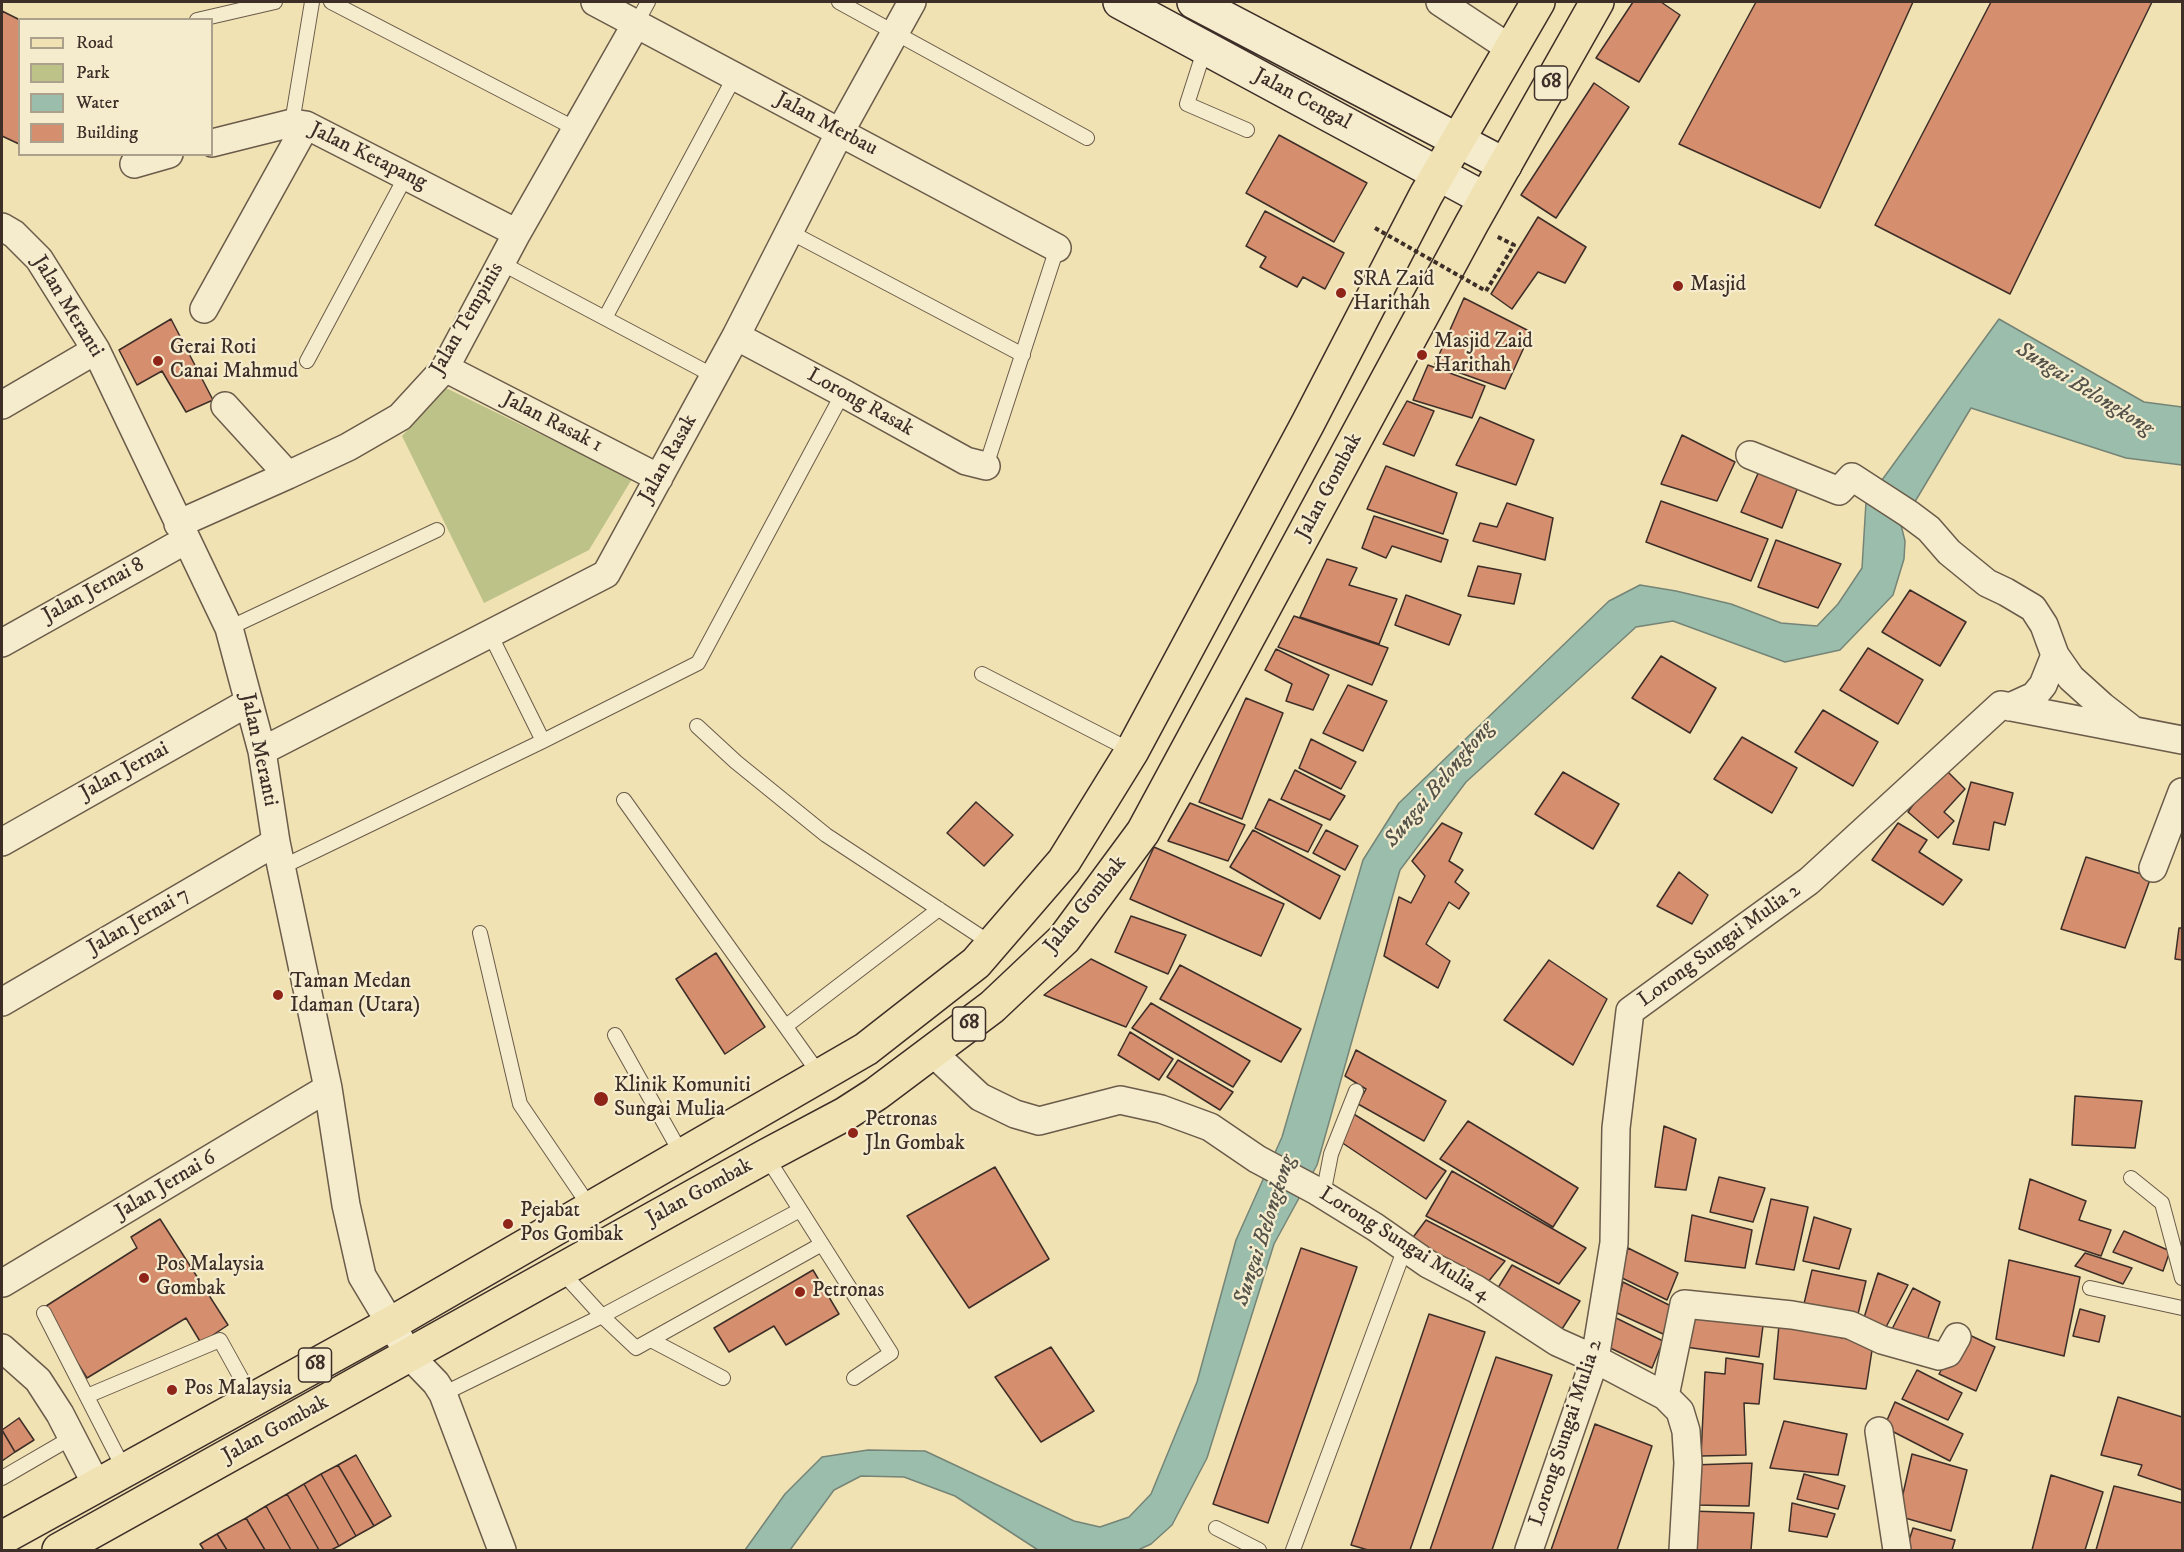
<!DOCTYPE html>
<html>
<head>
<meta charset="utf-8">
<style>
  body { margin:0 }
  #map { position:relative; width:2184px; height:1552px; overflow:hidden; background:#f0e2b2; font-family:"IM FELL DW Pica",serif }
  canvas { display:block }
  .frame { position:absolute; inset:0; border:3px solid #3d2e28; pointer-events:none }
  .legend { position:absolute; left:18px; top:18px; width:195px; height:138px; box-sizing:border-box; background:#f5eccd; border:2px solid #aba08b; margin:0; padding:8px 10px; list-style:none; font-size:18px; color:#3d2e28 }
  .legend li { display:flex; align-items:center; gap:12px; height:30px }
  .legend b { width:30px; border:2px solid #aba08b }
</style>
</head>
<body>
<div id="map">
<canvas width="2184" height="1552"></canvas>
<div class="frame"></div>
<ul class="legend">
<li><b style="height:8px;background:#f0e2b2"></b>Road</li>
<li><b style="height:16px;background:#bdc289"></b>Park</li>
<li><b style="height:16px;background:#9abeab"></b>Water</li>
<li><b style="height:16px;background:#d58e6e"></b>Building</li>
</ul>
</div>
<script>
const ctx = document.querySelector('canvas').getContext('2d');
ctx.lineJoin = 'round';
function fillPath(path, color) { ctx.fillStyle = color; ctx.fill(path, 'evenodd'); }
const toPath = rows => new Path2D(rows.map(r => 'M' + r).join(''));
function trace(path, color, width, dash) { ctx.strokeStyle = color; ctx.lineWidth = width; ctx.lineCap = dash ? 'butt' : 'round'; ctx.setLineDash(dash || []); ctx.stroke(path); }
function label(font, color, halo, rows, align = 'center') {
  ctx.font = font + ' "IM FELL DW Pica",serif'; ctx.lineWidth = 4.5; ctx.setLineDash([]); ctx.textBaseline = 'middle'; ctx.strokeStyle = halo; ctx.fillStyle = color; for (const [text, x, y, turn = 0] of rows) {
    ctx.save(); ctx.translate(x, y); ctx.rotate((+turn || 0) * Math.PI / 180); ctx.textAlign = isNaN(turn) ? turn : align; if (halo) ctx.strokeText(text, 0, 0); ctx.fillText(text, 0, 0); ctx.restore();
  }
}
fillPath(toPath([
  [446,388,632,479,589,550,484,603,402,436]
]), '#bdc289');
const water = toPath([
  [1999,319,2144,402,2182,407,2182,465,2126,458,1971,408,1901,525,1905,541,1904,559,1893,595,1840,650,1785,662,1673,621,1636,627,1466,782,1400,870,1317,1165,1274,1244,1207,1458,1172,1525,1151,1544,1138,1550,1038,1550,955,1496,904,1477,861,1476,834,1490,790,1550,745,1550,785,1494,822,1457,868,1450,925,1451,1074,1521,1100,1527,1129,1517,1151,1494,1197,1382,1236,1240,1282,1137,1363,860,1399,803,1609,601,1640,585,1676,591,1731,604,1781,623,1817,626,1838,604,1862,568,1866,502,1999,319]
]);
fillPath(water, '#9abeab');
trace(water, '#758477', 1.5);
const building = toPath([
  [1633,2,1661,2,1680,15,1639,82,1596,58,1633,2],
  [1756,2,1913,2,1820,208,1679,144,1756,2],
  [1991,2,2152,2,2010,294,1875,225,1991,2],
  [2,11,20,20,19,144,2,136,2,11],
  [1594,83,1629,107,1556,218,1521,195,1594,83],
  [1279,135,1367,183,1334,242,1246,193,1279,135],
  [1265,211,1344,253,1325,289,1303,277,1297,287,1260,267,1266,257,1246,246,1265,211],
  [1538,217,1586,247,1565,283,1538,272,1512,309,1491,294,1538,217],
  [1464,298,1531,332,1505,389,1435,364,1464,298],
  [171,319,213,400,186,412,162,371,137,385,119,350,171,319],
  [1428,365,1485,386,1472,418,1413,400,1428,365],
  [1407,401,1434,411,1414,456,1383,444,1407,401],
  [1480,417,1534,440,1516,485,1456,465,1480,417],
  [1682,435,1735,462,1717,501,1661,484,1682,435],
  [1386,466,1457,493,1443,534,1367,509,1386,466],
  [1760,469,1798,487,1782,528,1741,512,1760,469],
  [1661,501,1768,539,1751,581,1646,542,1661,501],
  [1507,503,1553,518,1545,560,1473,541,1480,523,1497,527,1507,503],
  [1374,516,1448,540,1441,562,1392,546,1386,558,1362,548,1374,516],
  [1776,540,1841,564,1818,608,1758,587,1776,540],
  [1327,559,1357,568,1349,585,1397,599,1379,644,1300,617,1327,559],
  [1478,566,1521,574,1514,604,1468,596,1478,566],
  [1910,590,1966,622,1940,666,1882,632,1910,590],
  [1406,595,1461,615,1449,645,1395,625,1406,595],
  [1294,616,1388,648,1372,685,1278,647,1294,616],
  [1868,648,1923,680,1898,724,1840,690,1868,648],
  [1276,649,1329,675,1313,710,1286,701,1292,684,1265,670,1276,649],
  [1661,656,1716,688,1690,733,1632,698,1661,656],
  [1348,685,1387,701,1363,751,1323,733,1348,685],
  [1246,698,1283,713,1242,819,1199,802,1246,698],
  [1823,710,1878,742,1853,786,1795,752,1823,710],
  [1742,737,1797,768,1772,813,1714,779,1742,737],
  [1311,739,1356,762,1341,789,1299,768,1311,739],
  [1941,765,1965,789,1944,812,1954,821,1938,838,1908,812,1941,765],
  [1295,770,1345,796,1330,820,1281,799,1295,770],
  [1563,772,1619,804,1593,849,1535,814,1563,772],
  [1971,782,2013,793,2005,825,1994,822,1989,850,1953,844,1971,782],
  [1269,799,1322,825,1308,852,1255,828,1269,799],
  [976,802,1013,835,984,866,947,833,976,802],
  [1190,803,1245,825,1228,861,1168,841,1190,803],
  [1442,823,1462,833,1449,861,1463,870,1455,882,1469,893,1459,909,1449,902,1426,944,1450,961,1438,988,1384,956,1399,897,1411,903,1425,876,1412,861,1442,823],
  [1898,823,1927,840,1919,852,1962,880,1943,905,1872,860,1898,823],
  [1253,830,1340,876,1320,919,1230,867,1253,830],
  [1326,830,1358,846,1345,870,1313,853,1326,830],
  [1154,847,1284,904,1261,956,1130,899,1154,847],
  [2086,857,2151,877,2125,948,2061,929,2086,857],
  [1679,872,1708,895,1692,924,1657,906,1679,872],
  [1131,916,1186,935,1168,974,1115,952,1131,916],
  [2179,928,2182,928,2182,960,2175,959,2179,928],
  [716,953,765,1027,725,1054,676,979,716,953],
  [1091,959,1147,987,1126,1027,1044,995,1091,959],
  [1549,960,1607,999,1573,1065,1504,1020,1549,960],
  [1180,965,1301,1029,1281,1062,1160,999,1180,965],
  [1151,1003,1250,1061,1233,1087,1132,1028,1151,1003],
  [1130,1032,1173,1059,1159,1080,1118,1055,1130,1032],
  [1356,1050,1446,1101,1424,1141,1358,1104,1366,1089,1345,1076,1356,1050],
  [1178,1060,1233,1092,1220,1110,1167,1077,1178,1060],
  [2075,1096,2142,1101,2135,1148,2072,1145,2075,1096],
  [1352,1113,1446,1171,1426,1199,1341,1142,1352,1113],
  [1468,1121,1578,1188,1553,1227,1440,1159,1468,1121],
  [1664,1126,1696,1139,1686,1190,1655,1187,1664,1126],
  [995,1167,1049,1259,969,1308,907,1216,995,1167],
  [1452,1171,1586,1248,1559,1284,1426,1216,1452,1171],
  [1719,1177,1765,1188,1753,1222,1710,1212,1719,1177],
  [2030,1179,2086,1201,2079,1220,2111,1230,2101,1256,2019,1229,2030,1179],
  [1771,1199,1808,1207,1794,1270,1756,1264,1771,1199],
  [1692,1215,1752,1230,1745,1268,1685,1261,1692,1215],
  [1814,1217,1851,1229,1839,1269,1803,1261,1814,1217],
  [160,1219,228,1325,201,1343,186,1318,87,1378,43,1308,137,1248,131,1237,160,1219],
  [1426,1220,1505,1261,1488,1282,1411,1240,1426,1220],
  [2124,1231,2170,1251,2163,1271,2113,1252,2124,1231],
  [1301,1248,1357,1267,1268,1523,1213,1504,1301,1248],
  [1628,1248,1678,1273,1667,1300,1620,1277,1628,1248],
  [2085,1253,2132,1268,2123,1284,2075,1266,2085,1253],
  [2009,1260,2080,1277,2064,1356,1996,1339,2009,1260],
  [1512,1265,1580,1301,1562,1329,1496,1291,1512,1265],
  [813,1270,839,1314,786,1345,774,1326,729,1352,714,1328,813,1270],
  [1812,1270,1866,1281,1857,1318,1803,1308,1812,1270],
  [1878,1273,1908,1285,1885,1329,1862,1324,1878,1273],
  [1623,1282,1673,1307,1663,1334,1615,1312,1623,1282],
  [1913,1288,1940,1302,1925,1347,1889,1335,1913,1288],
  [2080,1309,2105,1316,2099,1342,2073,1336,2080,1309],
  [1691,1312,1764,1318,1759,1357,1685,1347,1691,1312],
  [1429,1314,1485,1332,1410,1550,1368,1550,1351,1545,1429,1314],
  [1612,1316,1663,1341,1652,1368,1604,1345,1612,1316],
  [1779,1325,1873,1344,1866,1389,1774,1379,1779,1325],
  [1963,1332,1995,1347,1976,1391,1939,1374,1963,1332],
  [1051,1347,1094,1411,1041,1442,995,1377,1051,1347],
  [1496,1357,1552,1375,1492,1550,1430,1550,1496,1357],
  [1726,1358,1763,1364,1759,1404,1744,1403,1746,1455,1701,1456,1705,1372,1725,1374,1726,1358],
  [1917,1370,1962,1393,1948,1420,1902,1399,1917,1370],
  [2118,1397,2182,1417,2182,1490,2138,1475,2142,1465,2101,1455,2118,1397],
  [1895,1402,1963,1434,1950,1461,1884,1427,1895,1402],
  [19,1418,34,1440,15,1452,2,1430,19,1418],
  [1784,1421,1847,1434,1838,1475,1770,1468,1784,1421],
  [1595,1424,1652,1446,1617,1550,1551,1550,1595,1424],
  [2,1430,15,1452,2,1461,2,1430],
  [1912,1454,1967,1470,1951,1531,1898,1516,1912,1454],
  [356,1455,391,1516,374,1526,338,1465,356,1455],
  [1752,1463,1749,1506,1694,1505,1692,1465,1752,1463],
  [338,1465,374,1526,356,1536,321,1474,338,1465],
  [321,1474,356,1536,339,1546,304,1484,321,1474],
  [1804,1474,1845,1486,1838,1509,1797,1499,1804,1474],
  [2051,1475,2103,1492,2085,1550,2032,1550,2051,1475],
  [304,1484,339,1546,331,1550,319,1550,287,1494,304,1484],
  [2114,1486,2182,1503,2182,1550,2096,1550,2114,1486],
  [287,1494,319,1550,291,1550,266,1506,287,1494],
  [1792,1503,1835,1514,1827,1537,1789,1531,1792,1503],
  [266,1506,291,1550,265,1550,246,1518,266,1506],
  [1690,1511,1754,1513,1751,1550,1688,1550,1690,1511],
  [246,1518,265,1550,227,1550,217,1534,246,1518],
  [1913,1528,1955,1540,1952,1550,1906,1550,1913,1528],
  [217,1534,227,1550,204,1550,200,1544,217,1534]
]);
fillPath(building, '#d58e6e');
trace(building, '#3d2e28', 1.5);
const lane = toPath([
  [331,2,576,129],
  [839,2,1087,138],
  [197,20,275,2],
  [636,24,648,2],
  [1205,48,1187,104,1247,130],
  [292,123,312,2],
  [790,232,1023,355],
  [501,263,714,376],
  [605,318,735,76],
  [307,361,406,176],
  [986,466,1057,248],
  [229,628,437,530],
  [490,634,543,741],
  [982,674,1132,751],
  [697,726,736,762,826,835,992,944],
  [624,800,820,1075],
  [282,867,543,741,698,663,843,393],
  [480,933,520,1104,590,1207],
  [786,1026,939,909],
  [615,1035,682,1155],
  [766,1156,891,1353,854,1378],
  [2131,1178,2162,1203,2182,1278],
  [1323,1195,1331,1154,1356,1091],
  [561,1271,602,1316,800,1210],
  [2090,1288,2182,1308],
  [44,1313,125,1471],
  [651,1340,723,1378],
  [443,1394,602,1316,636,1348,822,1244],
  [87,1396,220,1340,252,1398],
  [2,1478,71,1438],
  [1216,1528,1259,1550],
  [1293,1550,1405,1248]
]);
const street = toPath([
  [595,2,1057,248],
  [1440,2,1511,49],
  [212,143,292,123,306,125,517,233],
  [134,164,169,154],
  [2,227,14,234,39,259,96,350,229,628,262,751,276,842,328,1088,346,1205,362,1276,410,1356,436,1383,443,1394,502,1550],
  [204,309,306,125],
  [736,336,843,393,966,461,986,466],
  [445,368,659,478],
  [2,405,96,350],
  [225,406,288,475,348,447,400,417,445,368,517,233,636,24],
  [1750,455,1839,491,1852,477,1909,514,1929,529,1949,552,1987,583,2006,592,2033,608,2044,625,2055,655,2071,678,2102,706,2129,727],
  [178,524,288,475],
  [2,643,186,540],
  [2010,707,2034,696,2043,685,2055,655],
  [262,751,606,574,736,336,840,132,912,2],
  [2,842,249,702],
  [2153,868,2182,792],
  [2,1002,276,842],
  [932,1052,980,1097,1015,1114,1039,1121,1120,1100,1161,1109,1210,1127,1257,1159,1315,1190,1375,1227,1428,1264,1476,1289,1557,1342,1595,1359,1665,1396,1680,1411,1686,1431,1688,1463,1683,1550],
  [3,1283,328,1088],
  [2,1348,38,1380,60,1414,97,1486],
  [1665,1396,1684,1304,1792,1315,1850,1325,1882,1340,1939,1356,1948,1353,1957,1337],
  [1879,1431,1897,1550],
  [1529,1550,1595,1359,1614,1243,1616,1128,1630,1011,1809,881,2001,705,2182,740]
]);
const secondary = toPath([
  [1120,2,1485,199],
  [1194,2,1505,165]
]);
const primary = toPath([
  [2,1538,392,1323,866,1049,976,963,1064,861,1132,751,1308,423,1426,195,1538,2],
  [59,1550,766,1156,845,1114,876,1094,992,1007,1064,939,1143,832,1472,223,1597,2]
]);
trace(lane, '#6a5b4a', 16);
trace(street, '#6a5b4a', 30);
trace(secondary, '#3d2e28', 36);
trace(primary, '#3d2e28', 36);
trace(toPath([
  [1486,291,1514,245,1496,236]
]), '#3d2e28', 4, [4.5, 3]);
trace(lane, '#f5eccd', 14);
trace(street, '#f5eccd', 27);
trace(secondary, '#f5eccd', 33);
trace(primary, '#f0e2b2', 33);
trace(toPath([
  [1375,228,1486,291]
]), '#3d2e28', 4, [4.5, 3]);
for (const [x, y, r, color] of [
  [1678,286,6,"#8f2418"],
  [1341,293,6,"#8f2418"],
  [1422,355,6,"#8f2418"],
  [158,361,6,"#8f2418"],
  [278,995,6,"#8f2418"],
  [601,1099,8,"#8f2418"],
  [853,1133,6,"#8f2418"],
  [508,1224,6,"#8f2418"],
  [144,1278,6,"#8f2418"],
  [800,1292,6,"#8f2418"],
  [172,1390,6,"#8f2418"]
]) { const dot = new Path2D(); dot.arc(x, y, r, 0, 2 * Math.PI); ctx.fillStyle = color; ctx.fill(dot); trace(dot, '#f5eccd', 2); }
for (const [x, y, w] of [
  [1551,83,33],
  [969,1024,33],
  [315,1365,33]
]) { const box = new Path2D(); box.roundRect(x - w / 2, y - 17, w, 34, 4.5); ctx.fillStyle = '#f5eccd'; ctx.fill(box); trace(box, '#3d2e28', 1.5); }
label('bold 20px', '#3d2e28', null, [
  ["68",1551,83],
  ["68",969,1024],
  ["68",315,1365]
]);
label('21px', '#3d2e28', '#f5eccd', [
  ["Jalan Cengal",1302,100,28],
  ["Jalan Merbau",826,125,28],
  ["Jalan Ketapang",368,157,26],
  ["Jalan Meranti",67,307,58],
  ["Jalan Tempinis",468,319,-60],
  ["Lorong Rasak",860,403,29],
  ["Jalan Rasak 1",552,423,27],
  ["Jalan Rasak",669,459,-61],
  ["Jalan Gombak",1330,487,-62],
  ["Jalan Jernai 8",94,591,-29],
  ["Jalan Meranti",258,750,78],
  ["Jalan Jernai",125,772,-29],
  ["Jalan Gombak",1086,905,-51],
  ["Jalan Jernai 7",139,922,-30],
  ["Lorong Sungai Mulia 2",1720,946,-36],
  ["Jalan Jernai 6",166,1186,-31],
  ["Jalan Gombak",700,1193,-29],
  ["Lorong Sungai Mulia 4",1404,1245,32],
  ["Jalan Gombak",276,1430,-29],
  ["Lorong Sungai Mulia 2",1567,1433,-72]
]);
label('21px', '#3d2e28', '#f5eccd', [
  ["SRA Zaid",1353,281],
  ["Harithah",1353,305],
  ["Masjid",1690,286],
  ["Masjid Zaid",1434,343],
  ["Harithah",1434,367],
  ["Gerai Roti",170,349],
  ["Canai Mahmud",170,373],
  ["Taman Medan",290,983],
  ["Idaman (Utara)",290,1007],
  ["Klinik Komuniti",614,1087],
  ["Sungai Mulia",614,1111],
  ["Petronas",865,1121],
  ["Jln Gombak",865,1145],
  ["Pejabat",520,1212],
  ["Pos Gombak",520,1236],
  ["Pos Malaysia",156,1266],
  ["Gombak",156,1290],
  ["Petronas",812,1292],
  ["Pos Malaysia",184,1390]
], 'left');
label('italic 22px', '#545249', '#f5eccd', [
  ["Sungai Belongkong",2084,390,32],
  ["Sungai Belongkong",1440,785,-50],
  ["Sungai Belongkong",1266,1231,-72]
]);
</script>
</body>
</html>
